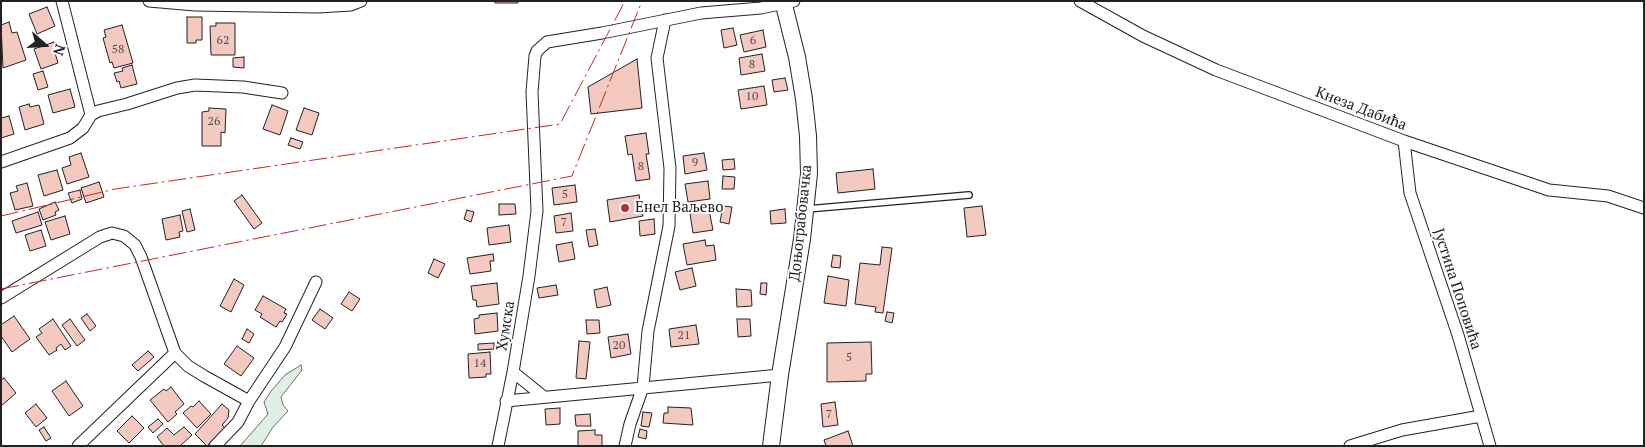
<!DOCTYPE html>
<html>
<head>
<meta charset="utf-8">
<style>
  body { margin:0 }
  #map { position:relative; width:1645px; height:447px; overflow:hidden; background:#fff; font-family:"PT Serif",serif }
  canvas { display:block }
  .frame { position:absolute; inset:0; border:2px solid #222; pointer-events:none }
  .north { position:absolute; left:20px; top:20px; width:50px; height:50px; -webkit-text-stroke:4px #fff; paint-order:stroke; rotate:109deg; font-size:14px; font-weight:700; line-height:20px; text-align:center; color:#222 }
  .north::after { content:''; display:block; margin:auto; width:18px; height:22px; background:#222; clip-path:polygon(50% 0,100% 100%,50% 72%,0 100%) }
</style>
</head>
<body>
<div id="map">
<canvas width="1645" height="447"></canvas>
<div class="frame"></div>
<div class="north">N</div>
</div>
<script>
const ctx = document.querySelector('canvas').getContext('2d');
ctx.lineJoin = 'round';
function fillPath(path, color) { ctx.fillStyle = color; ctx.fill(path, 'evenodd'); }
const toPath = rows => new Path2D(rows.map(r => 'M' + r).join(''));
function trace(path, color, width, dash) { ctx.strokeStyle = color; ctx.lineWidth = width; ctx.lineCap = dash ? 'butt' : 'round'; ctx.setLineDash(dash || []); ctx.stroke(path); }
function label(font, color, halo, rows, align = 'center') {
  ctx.font = font + ' "PT Serif",serif'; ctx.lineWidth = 4; ctx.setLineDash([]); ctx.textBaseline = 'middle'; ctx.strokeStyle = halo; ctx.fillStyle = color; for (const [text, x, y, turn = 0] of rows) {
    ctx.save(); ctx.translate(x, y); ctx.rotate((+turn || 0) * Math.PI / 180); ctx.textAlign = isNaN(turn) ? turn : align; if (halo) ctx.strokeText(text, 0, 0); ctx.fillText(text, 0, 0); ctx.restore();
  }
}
const green = toPath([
  [301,365,302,370,281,397,283,405,288,411,273,427,261,446,240,446,268,414,264,402,271,391,285,375,301,365]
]);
fillPath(green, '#e0efe3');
trace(green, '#6f6f6f', 1);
const building = toPath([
  [495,1,518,1,518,3,495,3,495,1],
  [47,7,55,26,37,34,29,14,47,7],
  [187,17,202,17,202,40,196,40,196,43,187,43,187,17],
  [9,22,12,33,17,32,26,60,3,68,1,25,9,22],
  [216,23,235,23,235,55,211,55,210,26,216,26,216,23],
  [122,25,133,63,114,68,112,62,110,63,103,38,106,37,104,30,122,25],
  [733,28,737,45,724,48,721,30,733,28],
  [763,30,766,47,744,52,740,35,763,30],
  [54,42,57,53,55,53,58,63,41,69,34,49,54,42],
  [762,54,765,71,741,75,739,58,762,54],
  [244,57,244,68,233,67,233,58,244,57],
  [637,59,642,108,591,114,588,87,637,59],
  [132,65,137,84,121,88,119,81,117,82,114,73,123,71,122,68,132,65],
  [43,71,48,87,38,90,33,74,43,71],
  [785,78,788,90,774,92,772,80,785,78],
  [764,86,767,105,741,109,738,90,764,86],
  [70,89,75,107,53,113,48,95,70,89],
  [29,104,30,107,39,105,44,124,25,130,19,107,29,104],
  [272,105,288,111,280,135,263,129,272,105],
  [209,108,226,109,225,133,221,132,221,146,202,146,202,112,209,111,209,108],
  [304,108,319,113,312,135,296,130,304,108],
  [9,116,14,134,1,138,1,118,9,116],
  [646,133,649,154,646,154,650,179,636,181,632,154,628,155,625,136,646,133],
  [291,138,303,142,300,149,288,145,291,138],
  [81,153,89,177,67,184,62,168,71,165,69,157,81,153],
  [704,153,707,170,685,174,683,156,704,153],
  [734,159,735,169,723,170,722,160,734,159],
  [873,169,875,189,838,193,836,173,873,169],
  [57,170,63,190,44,196,38,175,57,170],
  [723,176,735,177,734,189,722,189,723,176],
  [708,181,710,199,688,202,685,184,708,181],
  [99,182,104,197,86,203,81,188,99,182],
  [27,183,33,206,15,210,10,193,18,191,16,186,27,183],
  [575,185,577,202,554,205,552,188,575,185],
  [80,190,82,199,72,203,68,193,80,190],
  [242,195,262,223,254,229,234,201,242,195],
  [639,195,643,216,610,222,607,200,639,195],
  [55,202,59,210,55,212,56,215,43,220,39,209,55,202],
  [499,204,515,204,516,214,499,215,499,204],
  [723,206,732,207,729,224,720,222,723,206],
  [982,206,986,235,967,237,964,208,982,206],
  [190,209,195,230,187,232,182,211,190,209],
  [785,209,786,223,771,224,770,211,785,209],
  [467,210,474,212,471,222,464,219,467,210],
  [709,210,713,230,693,233,690,214,709,210],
  [38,212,42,225,16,233,12,221,38,212],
  [571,213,573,231,556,233,554,216,571,213],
  [180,215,183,231,179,232,180,237,166,240,162,219,180,215],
  [65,216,70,234,51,240,45,222,65,216],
  [654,219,655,234,640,236,639,221,654,219],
  [509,225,511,242,489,245,487,228,509,225],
  [595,229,598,245,589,247,586,230,595,229],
  [41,230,46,246,30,251,25,235,41,230],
  [705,240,706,246,714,245,716,260,687,265,683,244,705,240],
  [572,242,575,259,559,262,556,245,572,242],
  [882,247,892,248,883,313,875,312,876,307,855,304,860,263,880,265,882,247],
  [493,254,494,261,490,261,491,271,470,274,467,258,493,254],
  [833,255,841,256,840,268,831,267,833,255],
  [434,259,445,264,438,278,428,273,434,259],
  [692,268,696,286,680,290,675,272,692,268],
  [828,276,849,280,846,306,824,303,828,276],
  [234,279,244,285,231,312,220,306,234,279],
  [497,283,499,304,477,307,476,300,473,300,471,286,497,283],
  [761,283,767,283,766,295,760,294,761,283],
  [556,285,558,295,539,298,537,288,556,285],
  [607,287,611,305,597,308,594,290,607,287],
  [736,289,751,290,752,306,737,307,736,289],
  [349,292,360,299,352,311,341,304,349,292],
  [263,296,286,309,284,313,287,314,282,322,280,321,276,327,260,317,262,314,255,310,263,296],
  [320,309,333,318,325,329,312,320,320,309],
  [887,312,894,313,892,323,885,321,887,312],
  [497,313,498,331,475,334,474,319,479,318,479,315,497,313],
  [87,314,96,326,90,331,81,318,87,314],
  [14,316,30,339,12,352,1,336,1,325,14,316],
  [53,319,71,346,65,350,61,344,56,348,57,350,49,355,36,337,42,333,39,329,53,319],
  [70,319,85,340,77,346,62,325,70,319],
  [737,319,750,319,751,336,738,337,737,319],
  [586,320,599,320,600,333,587,334,586,320],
  [696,325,699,344,671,347,669,329,696,325],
  [247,329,254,334,249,343,242,339,247,329],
  [628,334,631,354,611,358,608,337,628,334],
  [579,341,590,342,586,379,576,378,579,341],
  [871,342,872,374,866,374,866,381,827,382,827,343,871,342],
  [494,343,494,349,478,350,478,344,494,343],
  [237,346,254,358,241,376,224,364,237,346],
  [148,351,154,357,138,371,132,365,148,351],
  [490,352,491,374,486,374,486,377,469,378,468,354,490,352],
  [4,378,16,393,1,406,1,380,4,378],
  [66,381,83,406,69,416,52,391,66,381],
  [171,387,184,404,175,412,177,414,168,422,150,400,164,389,166,391,171,387],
  [199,401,211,414,197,428,183,413,191,406,193,407,199,401],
  [835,402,838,425,823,427,821,404,835,402],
  [36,404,47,418,36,427,25,413,36,404],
  [222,404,229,410,228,418,222,425,225,428,207,446,195,434,222,404],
  [668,407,691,408,693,425,663,423,664,413,668,413,668,407],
  [560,408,560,424,546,425,545,409,560,408],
  [643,412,652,413,649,427,641,426,643,412],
  [590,414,591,426,576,426,575,415,590,414],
  [132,416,144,428,129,443,117,431,132,416],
  [158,419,163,424,153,433,148,427,158,419],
  [44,427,51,438,46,441,39,430,44,427],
  [184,427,192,435,180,446,164,446,157,437,167,428,174,435,184,427],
  [640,429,647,431,646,439,638,437,640,429],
  [595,430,595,435,602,435,602,446,578,446,578,431,595,430],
  [848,431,853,446,826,446,824,440,848,431]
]);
fillPath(building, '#f3c9c0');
trace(building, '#222', 1);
const lane = toPath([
  [807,209,969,195]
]);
const street = toPath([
  [62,1,91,115],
  [149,1,195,5,318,7,351,5,361,1],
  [1080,1,1143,36,1216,70,1404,141,1549,190,1608,196,1644,208],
  [91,115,98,111,127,104,177,88,195,85,243,87,282,93],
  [1404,141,1410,193,1458,335,1490,446],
  [1,162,70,138,83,128,91,115],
  [1,298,100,237,112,233,124,236,135,245,141,257,175,353,188,366,204,376,249,401],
  [513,372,544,397],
  [506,401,780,375],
  [78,446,175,353],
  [215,446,238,422,249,401,285,347,316,282],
  [498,446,513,372,529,276,537,211,532,92,535,56,537,51,547,42,602,33,701,13,761,8,794,1],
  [625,446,630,424,643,387,648,331,669,226,670,168,657,58,665,20],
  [1350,446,1402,430,1481,416]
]);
const secondary = toPath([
  [771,446,780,375,802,239,809,174,808,136,804,99,797,57,783,1]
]);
trace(lane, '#222', 8);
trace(street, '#222', 13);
trace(secondary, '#222', 18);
trace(lane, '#fff', 5.5);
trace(street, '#fff', 11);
trace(secondary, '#fff', 16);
trace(toPath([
  [1,216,115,189,560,124,625,1],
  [1,289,572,176,642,1]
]), '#c62828', 1, [18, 4, 2.5, 4]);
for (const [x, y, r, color] of [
  [625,208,5,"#c62828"]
]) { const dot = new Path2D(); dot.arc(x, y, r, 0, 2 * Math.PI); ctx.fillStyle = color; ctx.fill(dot); trace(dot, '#fff', 2); }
label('12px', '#564c4a', null, [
  ["62",223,41],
  ["6",753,41],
  ["58",118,50],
  ["8",752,65],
  ["10",752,97],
  ["26",214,122],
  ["9",695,163],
  ["8",641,167],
  ["5",565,195],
  ["7",564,223],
  ["21",684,336],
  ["20",619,346],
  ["5",849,358],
  ["14",480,364],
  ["7",829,415]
]);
label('15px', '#222', '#fff', [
  ["Кнеза Дабића",1361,109,21],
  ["Доњограбовачка",801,223,-84],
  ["Јустина Поповића",1457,289,72],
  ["Хумска",506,326,-81]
]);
label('15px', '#222', '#fff', [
  ["Енел Ваљево",635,208]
], 'left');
</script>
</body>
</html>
